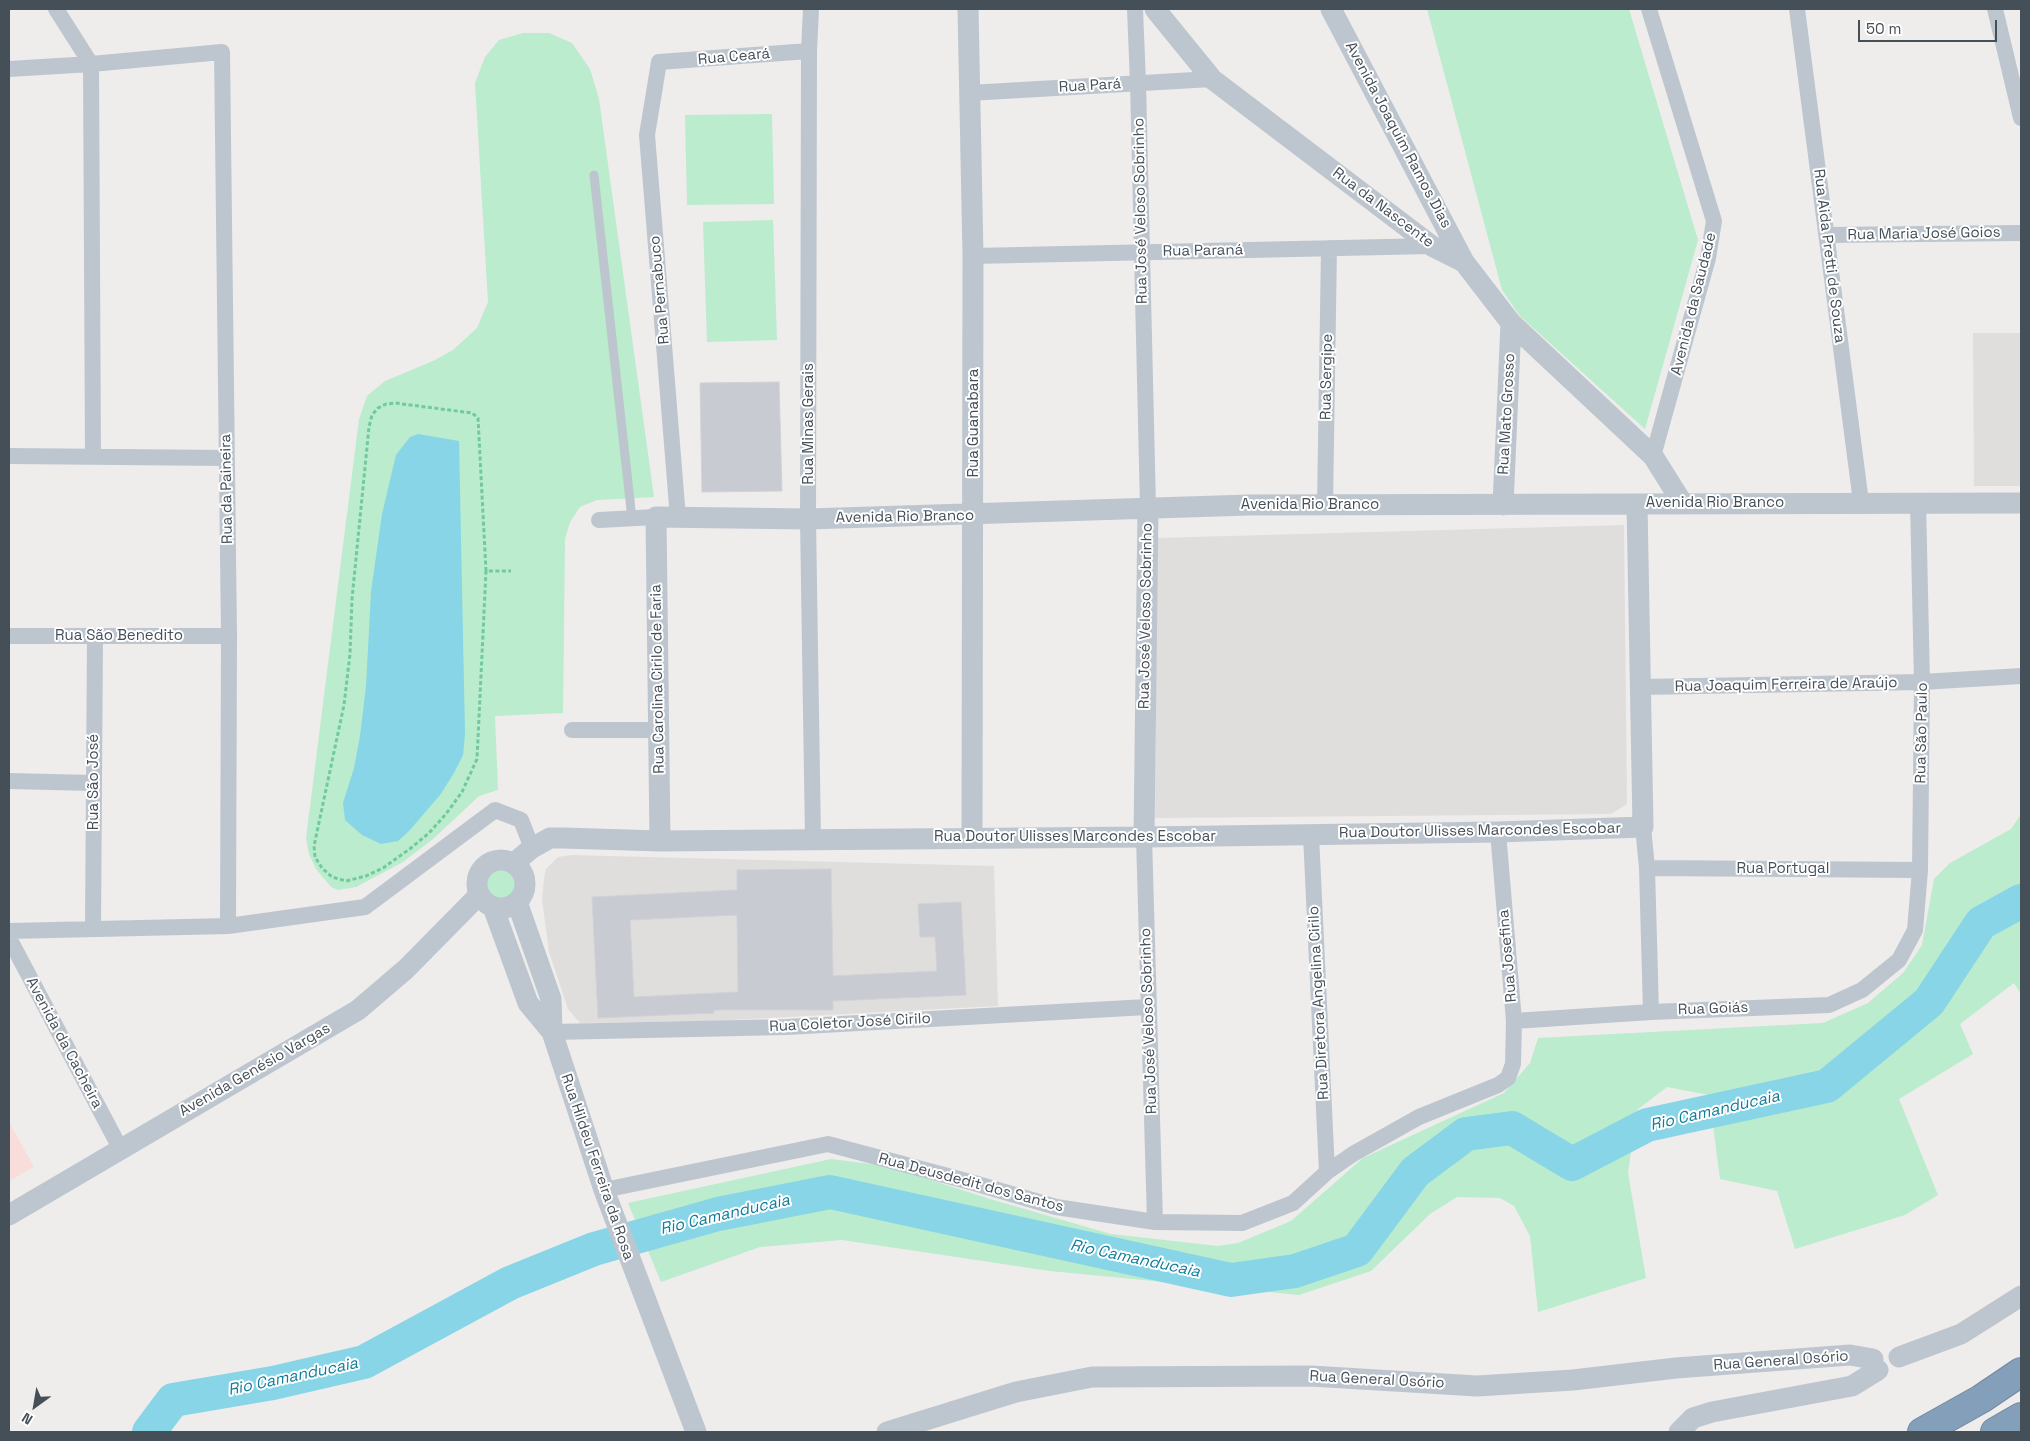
<!DOCTYPE html>
<html>
<head>
<meta charset="utf-8">
<style>
  body { margin:0 }
  #map { position:relative; width:2030px; height:1441px; overflow:hidden; background:#efecec; font-family:"Space Grotesk",sans-serif }
  canvas { display:block }
  .frame { position:absolute; inset:0; border:10px solid #454f58; pointer-events:none }
  .north { position:absolute; left:10px; top:1381px; width:50px; height:50px; -webkit-text-stroke:4px #fff; paint-order:stroke; rotate:212deg; font-size:14px; font-weight:700; line-height:20px; text-align:center; color:#454f58 }
  .north::after { content:''; display:block; margin:auto; width:18px; height:22px; background:#454f58; clip-path:polygon(50% 0,100% 100%,50% 72%,0 100%) }
  .scale { position:absolute; left:1858px; top:20px; width:139px; height:22px; box-sizing:border-box; border:2px solid #454f58; border-top:0; padding-left:6px; font-size:15px; line-height:18px; white-space:nowrap; color:#454f58; -webkit-text-stroke:4px #fff; paint-order:stroke }
</style>
</head>
<body>
<div id="map">
<canvas width="2030" height="1441"></canvas>
<div class="frame"></div>
<div class="north">N</div>
<div class="scale">50 m</div>
</div>
<script>
const ctx = document.querySelector('canvas').getContext('2d');
ctx.lineJoin = 'round';
function fillPath(path, color) { ctx.fillStyle = color; ctx.fill(path, 'evenodd'); }
const toPath = rows => new Path2D(rows.map(r => 'M' + r).join(''));
function trace(path, color, width, dash) { ctx.strokeStyle = color; ctx.lineWidth = width; ctx.lineCap = dash ? 'butt' : 'round'; ctx.setLineDash(dash || []); ctx.stroke(path); }
function label(font, color, halo, rows, align = 'center') {
  ctx.font = font + ' "Space Grotesk",sans-serif'; ctx.lineWidth = 4; ctx.setLineDash([]); ctx.textBaseline = 'middle'; ctx.strokeStyle = halo; ctx.fillStyle = color; for (const [text, x, y, turn = 0] of rows) {
    ctx.save(); ctx.translate(x, y); ctx.rotate((+turn || 0) * Math.PI / 180); ctx.textAlign = isNaN(turn) ? turn : align; if (halo) ctx.strokeText(text, 0, 0); ctx.fillText(text, 0, 0); ctx.restore();
  }
}
fillPath(toPath([
  [1973,333,2021,333,2021,486,1974,486],
  [1624,525,1627,804,1611,814,1155,818,1157,538],
  [571,855,994,866,998,1006,711,1021,580,1023,568,1009,549,952,542,899,544,879,546,869,558,857]
]), '#e0dddd');
fillPath(toPath([
  [9,1122,34,1167,9,1181]
]), '#f9dddb');
fillPath(toPath([
  [1427,9,1629,9,1698,240,1645,429,1520,316,1502,290],
  [523,33,549,33,572,43,590,69,599,99,654,497,597,500,580,507,570,522,565,539,563,713,495,716,498,790,479,796,433,839,403,862,356,887,338,890,331,887,316,869,309,854,306,838,359,419,367,396,385,381,433,361,453,350,477,328,488,302,475,83,485,57,499,40],
  [772,114,774,204,687,205,685,115],
  [773,220,777,340,707,342,703,222],
  [2021,814,2021,994,2014,983,1960,1024,1973,1054,1899,1099,1938,1195,1905,1215,1795,1249,1777,1191,1720,1179,1709,1095,1667,1087,1637,1110,1628,1173,1646,1278,1538,1312,1530,1236,1514,1206,1500,1198,1457,1197,1430,1214,1371,1271,1299,1295,1050,1271,842,1240,760,1247,661,1282,628,1203,831,1159,887,1166,990,1199,1111,1234,1218,1246,1238,1243,1291,1221,1363,1158,1504,1093,1530,1063,1538,1038,1823,1023,1868,1003,1903,973,1922,945,1934,879,1950,863,2011,829],
  '484 883a16 16 0 1 1 32 0a16 16 0 1 1-32 0Z'
]), '#baeccd');
fillPath(toPath([
  [418,434,459,441,465,734,463,755,454,773,440,795,409,831,398,841,381,844,362,835,345,820,343,803,354,768,360,736,366,686,371,592,382,514,396,455,410,437]
]), '#88d5e8');
trace(toPath([
  [149,1432,173,1400,273,1383,364,1362,510,1283,594,1249,718,1214,830,1192,1231,1280,1295,1271,1357,1250,1415,1172,1466,1134,1512,1128,1572,1164,1647,1125,1827,1086,1929,1002,1981,923,2021,901]
]), '#88d5e8', 34);
const building = toPath([
  [779,382,782,491,702,492,700,383,779,382],
  [831,869,833,976,937,971,935,937,920,937,918,904,961,902,966,995,833,1001,833,1010,714,1010,714,1013,598,1018,592,897,737,890,737,870,831,869],
  [737,915,738,992,634,997,630,920,737,915]
]);
fillPath(building, '#c8cbd1');
trace(building, '#d0d2d7', 1);
const motorway = toPath([
  [1922,1432,1981,1399,2021,1372],
  [1995,1432,2021,1417]
]);
trace(motorway, '#708aa5', 30);
trace(toPath([
  [486,571,478,418,472,413,395,403,386,404,378,408,372,415,369,427,352,599,350,654,344,705,314,846,315,857,322,868,332,877,346,881,366,876,383,868,411,848,429,833,446,814,462,792,477,759,486,571,511,571]
]), '#73c99e', 3, [4, 2.5]);
trace(toPath([
  [594,175,632,519]
]), '#bdc6ce', 9);
trace(toPath([
  [56,9,91,64,93,457],
  [811,9,809,51,808,519,813,840],
  [1135,9,1138,83,1148,507],
  [1649,9,1714,221,1708,258,1653,456],
  [1797,9,1861,502],
  [1995,9,2021,118],
  [9,69,91,64,222,52,229,636,228,926],
  [969,93,1212,79],
  [1827,235,2021,233],
  [973,256,1432,246],
  [9,456,227,458],
  [1325,506,1329,248],
  [678,518,647,135,659,62,809,51],
  [599,520,656,517],
  [9,636,229,636],
  [1641,687,1922,682,2021,676],
  [572,730,659,730],
  [9,781,94,783],
  [1643,827,1647,868,1651,1012],
  [1311,835,1327,1172],
  [1144,837,1155,1222],
  [1647,868,1920,870],
  [93,928,95,636],
  [9,931,228,926,365,907,495,810,521,820,532,848],
  [9,938,120,1148],
  [1514,1021,1651,1012,1829,1005,1862,990,1899,960,1915,930,1920,870,1922,682,1918,502],
  [552,1032,787,1027,1147,1007],
  [604,1190,828,1144,974,1183,1056,1207,1155,1222,1242,1223,1293,1203,1327,1172,1353,1154,1419,1117,1498,1085,1508,1078,1513,1064,1514,1021,1498,832]
]), '#bdc6ce', 16);
trace(toPath([
  [968,9,973,256,972,838],
  [1155,9,1212,79,1432,246,1464,262,1511,323,1653,456,1683,504],
  [1331,9,1464,262],
  [1503,505,1511,323],
  [1144,837,1148,507],
  [660,841,656,517,808,519,1249,505,2021,503],
  '477 884a24 24 0 1 1 48 0a24 24 0 1 1-48 0Z',
  [514,863,532,848,550,838,563,838,660,841,1144,837,1498,832,1643,827,1637,504],
  [517,902,551,999,552,1032],
  [493,907,528,1003,552,1032,604,1190,696,1432],
  [9,1215,358,1010,406,969,479,895],
  [1899,1357,1961,1334,2021,1296],
  [887,1432,1016,1392,1092,1377,1311,1376,1477,1386,1573,1380,1676,1368,1850,1355,1873,1359],
  [1679,1432,1693,1418,1712,1412,1852,1386,1878,1370]
]), '#bdc6ce', 21);
trace(motorway, '#849fba', 28);
label('15px', '#454f58', '#fff', [
  ["Rua Ceará",734,57,-5],
  ["Rua Pará",1090,86,-3],
  ["Avenida Joaquim Ramos Dias",1398,135,62],
  ["Rua da Nascente",1383,208,37],
  ["Rua José Veloso Sobrinho",1141,211,-91],
  ["Rua Maria José Goios",1924,234,-1],
  ["Rua Paraná",1203,251,-1],
  ["Rua Aida Pretti de Souza",1829,256,83],
  ["Rua Pernabuco",660,290,-95],
  ["Avenida da Saudade",1694,304,-76],
  ["Rua Sergipe",1327,377,-89],
  ["Rua Mato Grosso",1507,414,-87],
  ["Rua Guanabara",974,423,-90],
  ["Rua Minas Gerais",809,424,-90],
  ["Rua da Paineira",227,489,-91],
  ["Avenida Rio Branco",1715,503],
  ["Avenida Rio Branco",1310,505],
  ["Avenida Rio Branco",905,517,-1],
  ["Rua José Veloso Sobrinho",1146,616,-89],
  ["Rua São Benedito",119,636],
  ["Rua Carolina Cirilo de Faria",658,679,-91],
  ["Rua Joaquim Ferreira de Araújo",1786,685,-1],
  ["Rua São Paulo",1922,733,-89],
  ["Rua São José",94,782,-90],
  ["Rua Doutor Ulisses Marcondes Escobar",1480,831,-1],
  ["Rua Doutor Ulisses Marcondes Escobar",1075,837],
  ["Rua Portugal",1783,869],
  ["Rua Josefina",1508,956,-95],
  ["Rua Diretora Angelina Cirilo",1319,1003,-93],
  ["Rua Goiás",1713,1009,-2],
  ["Rua José Veloso Sobrinho",1149,1021,-92],
  ["Rua Coletor José Cirilo",850,1023,-3],
  ["Avenida da Cacheira",64,1043,62],
  ["Avenida Genésio Vargas",255,1070,-30],
  ["Rua Hildeu Ferreira da Rosa",597,1167,71],
  ["Rua Deusdedit dos Santos",971,1183,15],
  ["Rua General Osório",1781,1361,-4],
  ["Rua General Osório",1377,1380,3]
]);
label('italic 16px', '#107d99', '#fff', [
  ["Rio Camanducaia",1715,1111,-13],
  ["Rio Camanducaia",725,1215,-13],
  ["Rio Camanducaia",1135,1259,12],
  ["Rio Camanducaia",293,1377,-12]
]);
</script>
</body>
</html>
